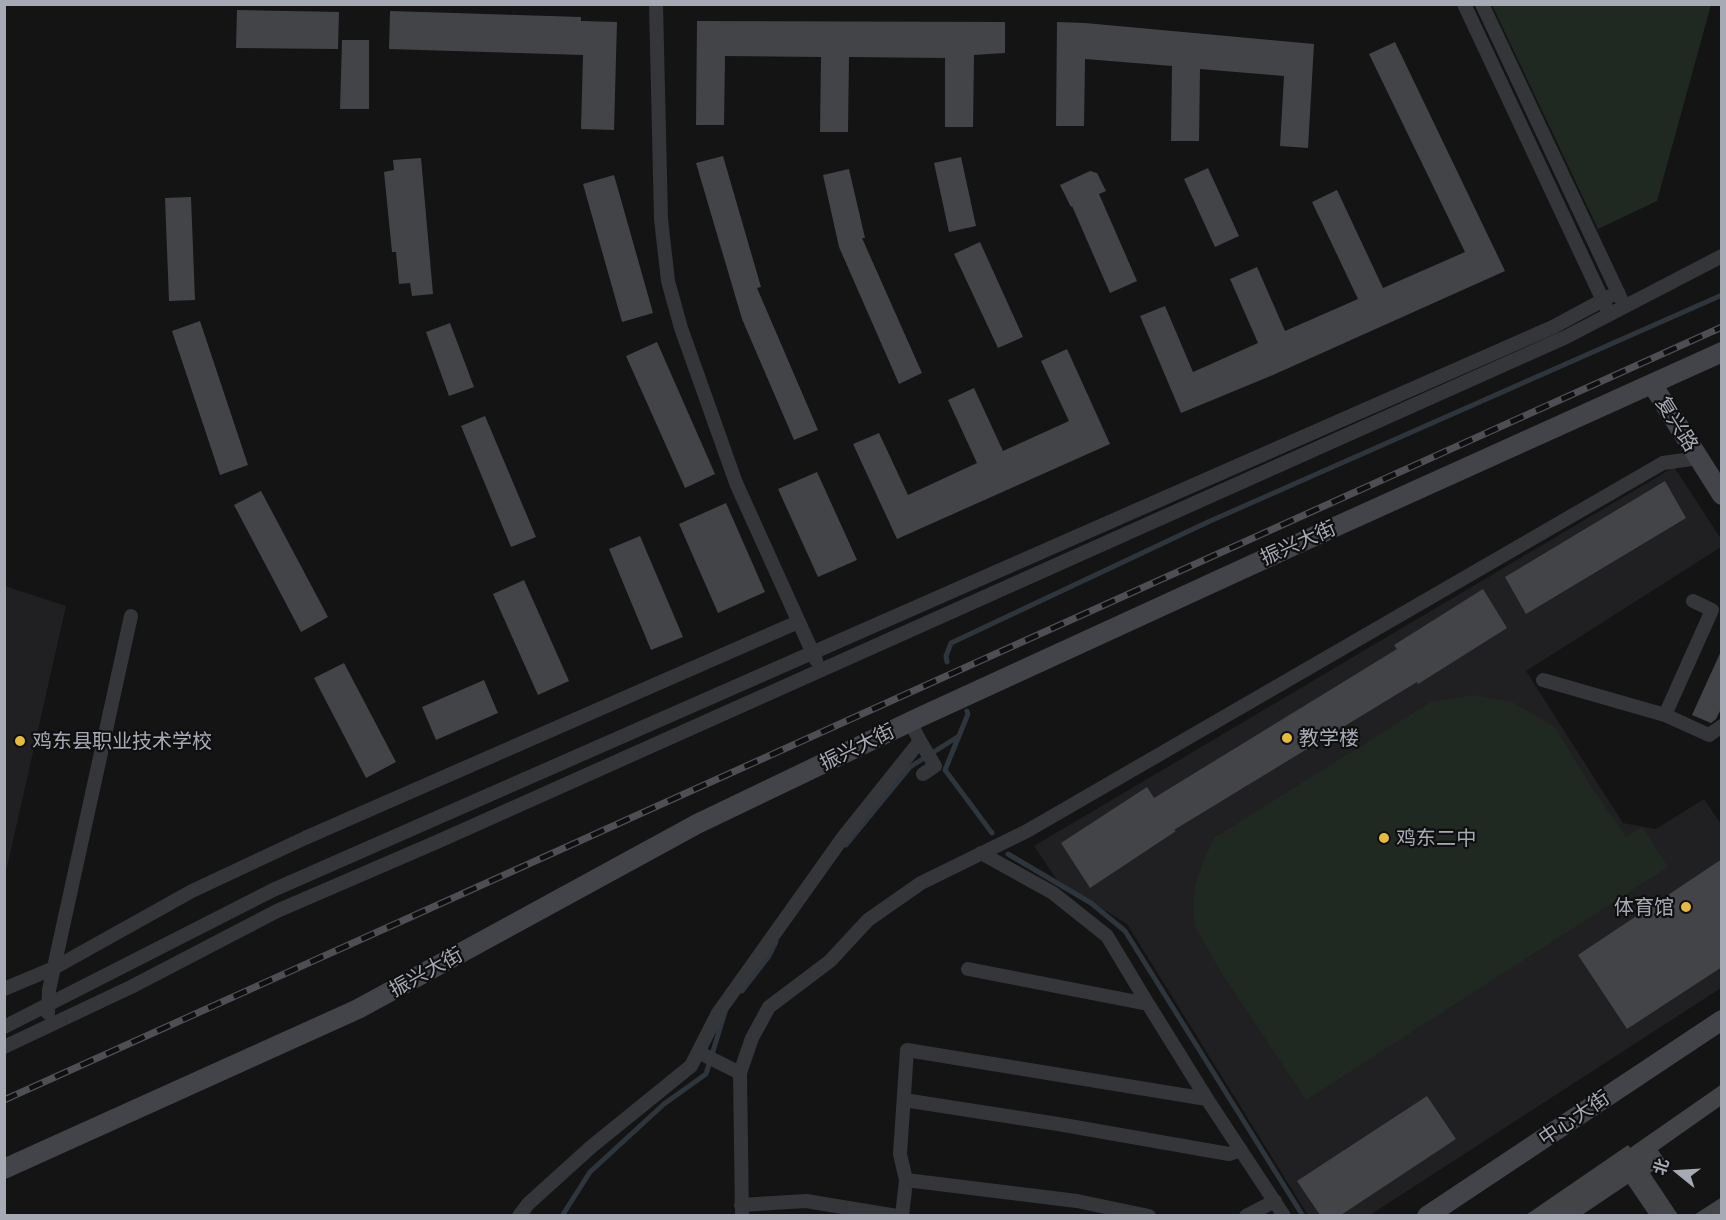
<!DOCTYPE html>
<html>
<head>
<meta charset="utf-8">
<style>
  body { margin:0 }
  #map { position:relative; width:1726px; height:1220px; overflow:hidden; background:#141415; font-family:"Exo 2","Noto Sans SC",sans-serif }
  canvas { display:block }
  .frame { position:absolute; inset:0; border:6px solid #a6aab5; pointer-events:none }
  .north { position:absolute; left:1648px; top:1142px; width:60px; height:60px; -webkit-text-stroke:4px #0f0f10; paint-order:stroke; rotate:288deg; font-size:16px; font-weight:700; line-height:24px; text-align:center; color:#a6aab5 }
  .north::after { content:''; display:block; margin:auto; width:21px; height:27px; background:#a6aab5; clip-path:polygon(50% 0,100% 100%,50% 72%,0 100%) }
</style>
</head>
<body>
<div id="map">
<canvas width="1726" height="1220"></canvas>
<div class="frame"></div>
<div class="north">北</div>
</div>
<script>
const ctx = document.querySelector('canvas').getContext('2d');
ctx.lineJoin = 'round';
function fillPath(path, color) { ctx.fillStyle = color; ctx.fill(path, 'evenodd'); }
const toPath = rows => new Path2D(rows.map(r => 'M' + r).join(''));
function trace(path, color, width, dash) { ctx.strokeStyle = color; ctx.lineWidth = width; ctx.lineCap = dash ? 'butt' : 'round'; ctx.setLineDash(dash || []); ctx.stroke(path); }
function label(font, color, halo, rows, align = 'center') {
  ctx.font = font + ' "Exo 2","Noto Sans SC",sans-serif'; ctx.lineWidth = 4.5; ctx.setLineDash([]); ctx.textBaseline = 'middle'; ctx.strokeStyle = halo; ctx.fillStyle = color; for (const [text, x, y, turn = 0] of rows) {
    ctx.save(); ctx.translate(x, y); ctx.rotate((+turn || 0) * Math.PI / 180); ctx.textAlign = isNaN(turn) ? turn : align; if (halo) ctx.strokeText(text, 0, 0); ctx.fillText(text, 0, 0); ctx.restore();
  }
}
fillPath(toPath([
  [1674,467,1721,539,1721,547,1526,671,1623,823,1656,829,1704,799,1721,824,1721,988,1370,1215,1308,1215,1127,924,1057,880,1034,846],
  [5,586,66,606,5,876,4,586]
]), '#202022');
fillPath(toPath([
  [1492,5,1711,5,1657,201,1598,229],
  [1473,695,1512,702,1555,727,1590,785,1626,837,1642,827,1668,867,1306,1100,1221,972,1195,926,1193,906,1196,884,1204,860,1214,838,1431,702]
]), '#202822');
trace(toPath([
  [947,662,946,656,951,643,1208,522,1722,295],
  [967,711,968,714,945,770,992,833],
  [846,845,910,767,959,736],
  [1008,854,1091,903,1125,931,1303,1216],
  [742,991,769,956,776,942],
  [562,1216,590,1172,664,1104,706,1074,725,1012]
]), '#2e353d', 5);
fillPath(toPath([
  [237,10,339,12,338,49,236,48],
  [390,11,581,17,581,21,617,22,614,130,581,129,583,55,389,49],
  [697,21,1005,22,1005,53,974,55,973,127,945,127,945,58,849,57,848,132,820,132,821,57,725,56,724,125,696,125],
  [1057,22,1085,23,1314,44,1308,148,1280,146,1284,76,1200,69,1199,141,1171,141,1172,66,1085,59,1084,126,1056,126],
  [342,40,369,40,369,109,340,109],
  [1395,42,1505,271,1273,375,1181,413,1140,316,1165,306,1193,372,1258,343,1230,279,1257,267,1285,331,1358,299,1312,202,1337,190,1383,288,1465,252,1369,54],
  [723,156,761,287,757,288,818,430,794,440,742,319,696,163],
  [961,157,976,226,949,232,934,163],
  [421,158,433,294,412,296,410,283,399,284,396,252,392,252,384,172,394,170,393,160],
  [1208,168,1239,236,1215,247,1184,179],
  [849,169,865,238,862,238,922,373,899,384,839,247,823,175],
  [1090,171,1097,173,1106,191,1099,194,1137,281,1110,293,1072,206,1071,207,1060,185],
  [614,175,653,313,622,322,583,184],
  [191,197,195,300,169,301,165,198],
  [980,242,1023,337,998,348,954,254],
  [200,321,248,465,220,475,172,331],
  [450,323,474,387,449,396,426,332],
  [657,342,715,474,685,488,626,356],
  [1067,349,1110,444,897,539,853,444,879,433,908,495,977,463,948,400,974,388,1003,451,1069,421,1041,361],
  [485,416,536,537,511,547,461,426],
  [817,472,857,560,818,577,778,489],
  [1665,481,1686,518,1526,614,1505,577],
  [261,491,328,617,301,632,234,505],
  [726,503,765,592,718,613,679,524],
  [640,536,683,637,651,650,609,549],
  [524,580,569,681,538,695,493,594],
  [1483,589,1507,628,1418,684,1417,682,1174,830,1176,831,1090,888,1061,843,1147,787,1154,798,1397,649,1394,645],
  [1722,649,1722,707,1716,719,1711,723,1692,715],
  [344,663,396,762,366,778,314,678],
  [484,680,498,713,436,740,422,707],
  [1722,859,1722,967,1627,1029,1578,955],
  [1722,1084,1722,1105,1658,1150,1666,1162,1650,1173,1678,1215,1649,1215,1628,1184,1582,1215,1526,1215,1628,1145,1630,1148],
  [1427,1096,1456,1139,1341,1215,1320,1215,1297,1181],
  [1722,1197,1722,1215,1694,1215]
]), '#434448');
trace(toPath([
  [656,4,661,219,668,281,681,328,736,483,816,660],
  [1464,4,1606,307],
  [1482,4,1621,299],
  [1543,680,1665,715,1709,735,1722,726],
  [1665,715,1712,610,1693,601],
  [920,741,935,766,923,774],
  [981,853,1053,893,1107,936,1148,1004],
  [968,969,1148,1004,1207,1099,1284,1216],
  [4,989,54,968,192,891,305,838,798,622],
  [48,1013,49,990,131,616],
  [4,1027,273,890,1553,327,1618,292],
  [4,1047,131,987,277,911,439,841,1566,337,1722,256],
  [698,1052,740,1073],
  [904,1100,1058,1124,1229,1154,1241,1150],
  [906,1180,1077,1201,1149,1216],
  [741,1205,806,1201,897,1216],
  [519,1216,528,1204,591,1147,691,1066,718,1013,844,836,920,741,910,722],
  [742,1216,740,1073,752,1038,769,1007,830,961,868,920,921,883,1027,831,1663,463,1699,458],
  [902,1216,906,1180,900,1154,907,1050,1207,1099],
  [1246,1216,1275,1201]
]), '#35363a', 14);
trace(toPath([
  [1652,384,1722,495],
  [4,1169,358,1009,697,824,918,718,1295,545,1722,352],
  [1427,1216,1722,1020]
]), '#43444a', 20);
const rail = toPath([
  [4,1100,1722,327]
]);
trace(rail, '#4e4f55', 7);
trace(rail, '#0f0f10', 4.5, [14]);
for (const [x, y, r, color] of [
  [1287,738,6,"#e6bb3b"],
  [20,741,6,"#e6bb3b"],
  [1384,838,6,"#e6bb3b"],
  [1686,907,6,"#e6bb3b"]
]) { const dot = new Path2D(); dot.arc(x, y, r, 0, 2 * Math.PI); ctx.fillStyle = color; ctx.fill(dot); trace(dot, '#0f0f10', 2); }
label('20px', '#a6aab5', '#0f0f10', [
  ["复兴路",1677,424,58],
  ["振兴大街",1298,543,-24],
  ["振兴大街",857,747,-26],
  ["振兴大街",426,972,-29],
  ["中心大街",1574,1118,-34]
]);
label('20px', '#a6aab5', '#0f0f10', [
  ["教学楼",1299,738],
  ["鸡东县职业技术学校",32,741],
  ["鸡东二中",1396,838],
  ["体育馆",1674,907,"right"]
], 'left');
</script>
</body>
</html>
